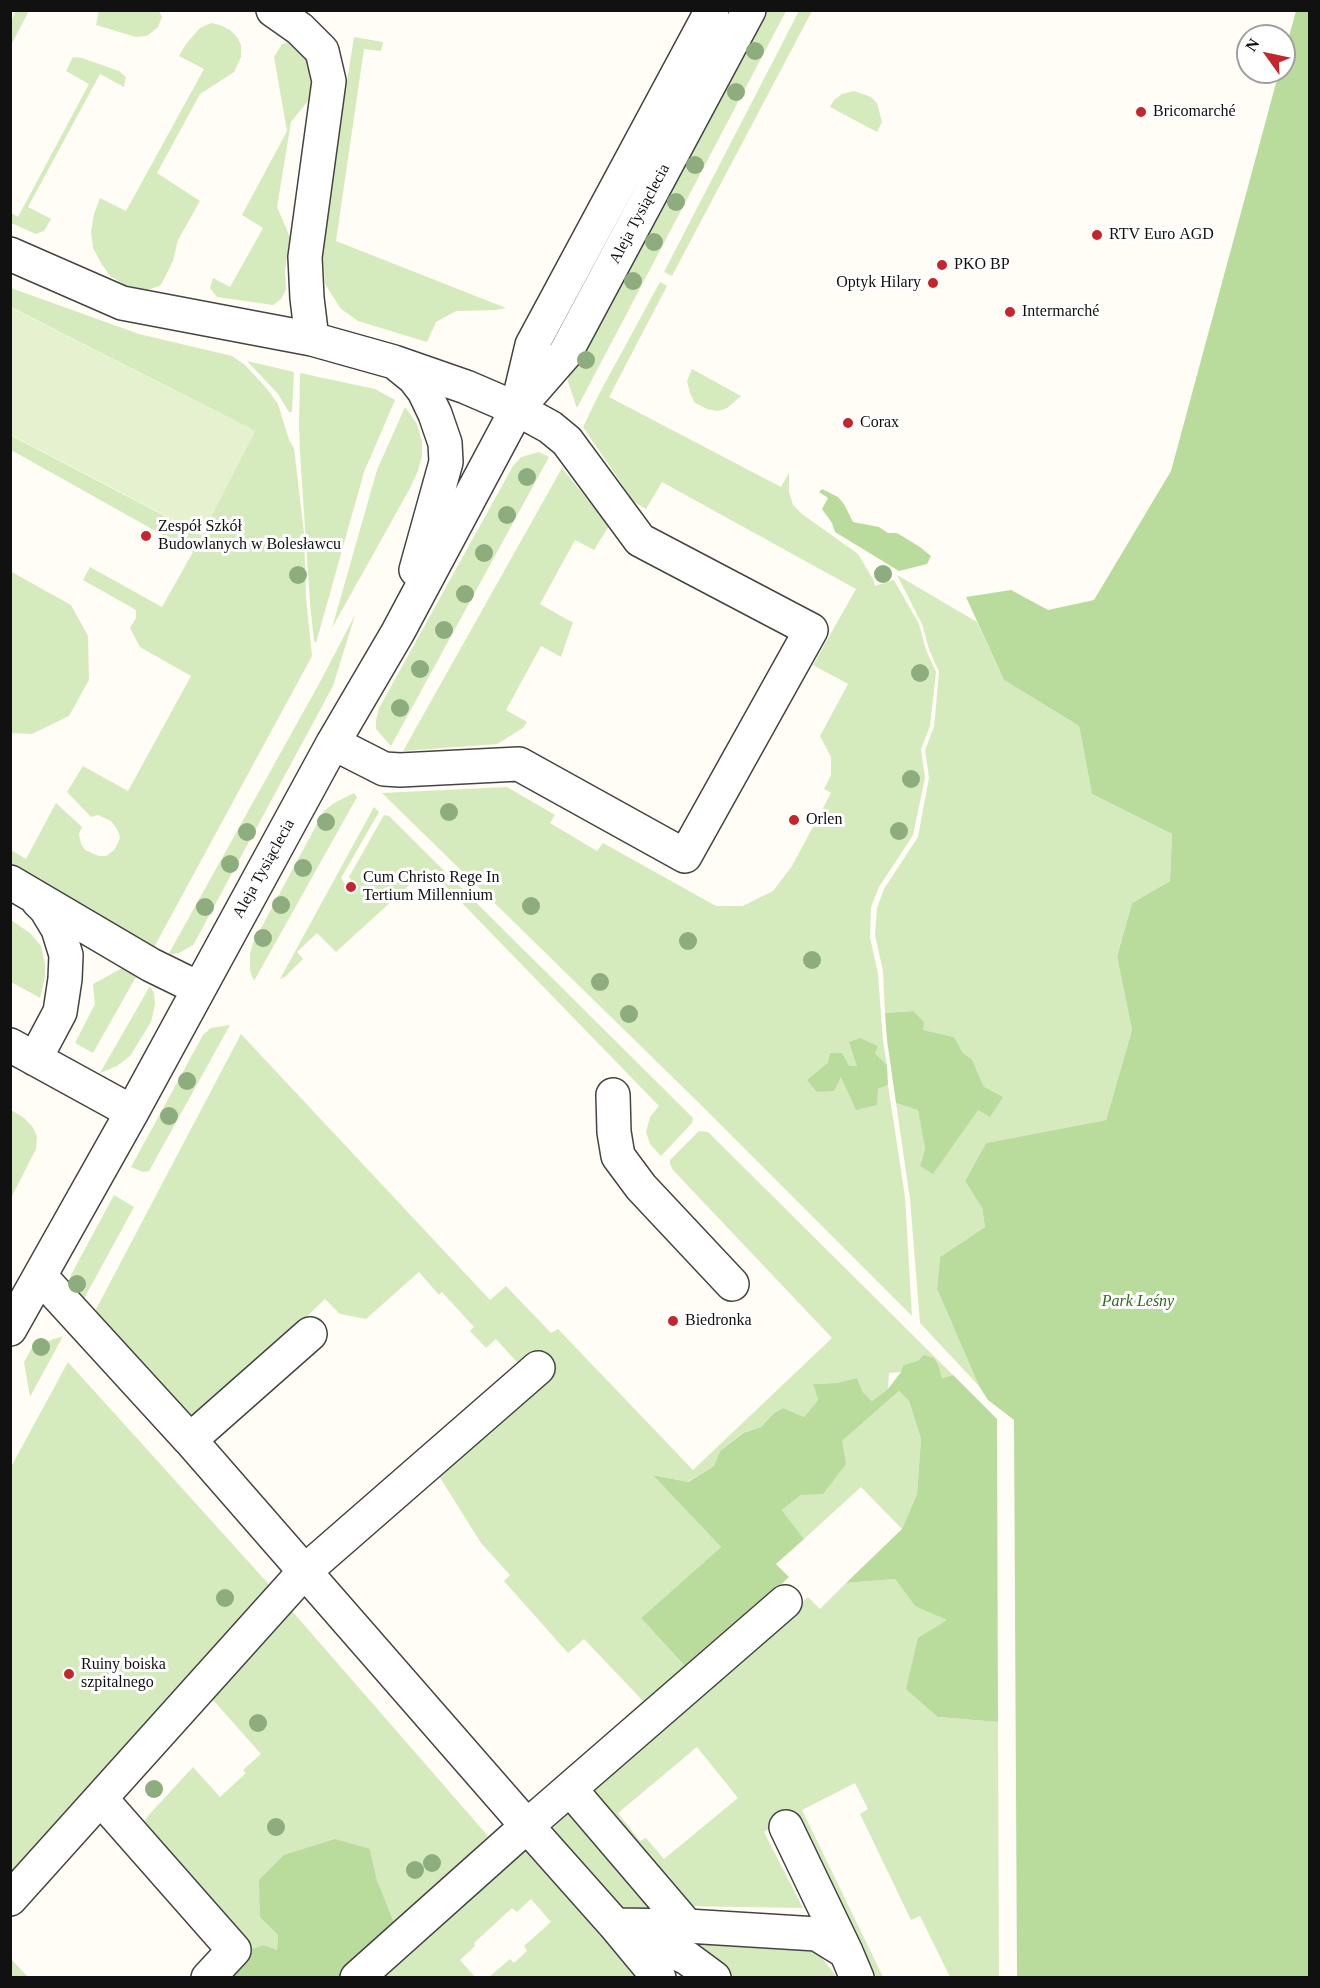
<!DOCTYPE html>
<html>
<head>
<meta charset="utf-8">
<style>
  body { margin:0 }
  #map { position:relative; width:1320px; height:1988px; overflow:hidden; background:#fffdf5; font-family:Georgia,serif }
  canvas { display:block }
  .frame { position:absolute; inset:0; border:12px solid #111; pointer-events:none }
  .north { position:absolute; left:1236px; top:24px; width:60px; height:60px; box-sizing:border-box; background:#fff; border:2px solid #a0a0a0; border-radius:50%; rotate:303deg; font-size:16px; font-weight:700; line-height:24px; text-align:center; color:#111 }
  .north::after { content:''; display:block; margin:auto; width:21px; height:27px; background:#c4262e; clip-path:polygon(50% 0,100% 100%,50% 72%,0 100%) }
</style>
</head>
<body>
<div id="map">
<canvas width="1320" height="1988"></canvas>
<div class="frame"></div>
<div class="north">N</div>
</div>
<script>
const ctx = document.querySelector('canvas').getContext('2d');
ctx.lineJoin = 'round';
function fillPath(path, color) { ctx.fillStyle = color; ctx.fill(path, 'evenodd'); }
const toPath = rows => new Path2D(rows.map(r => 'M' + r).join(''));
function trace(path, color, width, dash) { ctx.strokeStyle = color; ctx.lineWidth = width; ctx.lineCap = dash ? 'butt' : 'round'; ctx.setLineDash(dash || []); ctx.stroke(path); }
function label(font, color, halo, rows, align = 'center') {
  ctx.font = font + ' Georgia,serif'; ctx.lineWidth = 6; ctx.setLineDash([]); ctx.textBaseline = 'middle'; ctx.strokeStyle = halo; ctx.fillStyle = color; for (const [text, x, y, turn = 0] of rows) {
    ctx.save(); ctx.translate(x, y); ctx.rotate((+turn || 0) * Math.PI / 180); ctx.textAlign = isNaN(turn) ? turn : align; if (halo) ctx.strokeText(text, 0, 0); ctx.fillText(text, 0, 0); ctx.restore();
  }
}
fillPath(toPath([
  [11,11,29,11,11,45,11,21,15,13],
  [99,11,159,11,162,17,158,27,147,36,136,37,96,25],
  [761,11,786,11,577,408,568,382,569,370],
  [799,11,812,11,672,276,664,272],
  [211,23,220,25,230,30,237,37,241,45,241,57,234,72,200,94,157,173,200,201,178,240,173,261,161,285,145,291,125,285,110,276,101,263,93,248,91,232,94,214,100,198,126,211,204,69,179,56,186,44,200,28],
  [354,37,383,42,381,51,364,49,336,241,506,308,496,310,456,311,436,322,427,342,358,321,341,309,325,284,322,240],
  [289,42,301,52,309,64,312,79,312,96,291,122,277,207,290,237,285,270,286,290,281,299,273,305,217,297,210,288,213,278,230,287,263,228,242,215,287,131,274,57,282,44],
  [73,57,82,58,119,71,126,77,124,87,100,74,28,207,51,219,44,231,36,234,11,223,11,213,18,217,89,84,66,71],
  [854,91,871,97,877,103,882,122,877,132,830,107,834,100,842,94],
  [660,282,667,286,609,397,781,487,789,473,789,492,793,505,802,514,858,554,874,581,875,586,894,580,919,624,926,650,936,672,930,726,921,749,925,778,913,835,879,887,871,907,870,937,878,974,883,1041,887,1065,875,1053,857,1066,849,1066,841,1077,878,1089,888,1085,905,1197,912,1316,701,1105,382,793,507,787,555,815,550,823,597,851,603,843,716,906,743,906,773,891,792,866,831,793,824,789,831,775,831,757,820,736,848,684,813,665,856,589,662,482,646,509,634,502,583,427,599,394],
  [11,288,139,334,232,356,245,365,268,390,278,404,289,440,294,448,304,533,306,598,312,656,152,951,11,873,11,850,26,859,56,803,82,827,79,834,81,844,85,850,99,856,106,856,114,850,118,843,120,837,117,829,111,821,98,815,91,817,67,792,83,766,128,791,191,676,140,647,130,628,136,618,136,610,83,580,90,567,162,607,193,552,11,450,10,435,201,535,255,431,11,307],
  [247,361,294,372,292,412,289,412,278,394],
  [692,369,741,396,727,408,718,411,707,409,695,403,690,393,687,381],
  [300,373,375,389,395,400,364,472,316,643,314,641,310,603,300,453,299,426],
  [405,407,417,424,422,441,422,456,418,471,409,490,332,628,377,470],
  [539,452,549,457,391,746,376,729,376,720,379,708,513,466,521,457],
  [562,468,609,526,594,550,575,540,540,604,568,620,573,622,561,657,541,646,506,710,527,722,523,728,497,744,403,751],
  [10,571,71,605,88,636,89,680,69,716,32,734,11,733],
  [897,575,977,622,1004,680,1079,726,1092,794,1172,834,1170,881,1132,903,1117,955,1132,1030,1106,1120,986,1143,965,1181,982,1208,985,1227,940,1257,937,1289,979,1386,920,1323,910,1199,896,1103,918,1109,925,1149,920,1166,984,1087,972,1059,963,1053,954,1037,922,1030,913,1011,885,1013,883,971,875,935,877,908,884,889,918,837,929,778,925,750,934,727,939,672,929,649,922,624],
  [355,615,333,686,196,940,193,945,179,953,168,955,320,682],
  [354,793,357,797,254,981,250,971,250,954,253,943,324,811,334,803],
  [374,807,379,812,341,878,351,893,357,887,349,877,384,815,389,816,693,1118,692,1123,661,1156,650,1144,646,1132,650,1117,659,1106,428,868,336,952,317,933,297,952,303,959,285,977,280,979],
  [11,920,30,933,41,946,45,964,45,977,40,998,11,982],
  [124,967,137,975,93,1053,75,1043,95,1004,93,984],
  [150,986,154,993,155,1004,151,1022,130,1056,117,1066,100,1073],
  [230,1025,149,1171,143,1172,131,1167,203,1035,211,1028],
  [241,1034,490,1300,506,1286,551,1333,558,1329,693,1470,832,1338,673,1170,670,1164,670,1160,699,1131,708,1132,953,1375,941,1378,938,1364,934,1358,903,1365,901,1372,889,1373,888,1389,872,1401,863,1392,857,1378,835,1383,813,1384,818,1400,804,1417,783,1408,774,1413,761,1427,742,1433,720,1451,714,1466,687,1482,654,1475,721,1547,641,1618,684,1665,643,1701,584,1639,568,1653,504,1581,510,1575,481,1543,439,1476,554,1370,542,1355,524,1370,496,1339,486,1348,470,1331,474,1327,442,1292,439,1295,419,1272,366,1319,340,1314,325,1299,269,1353,197,1417,186,1420,93,1315],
  [11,1110,23,1117,32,1126,37,1136,36,1149,11,1198],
  [114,1195,134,1207,80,1306,70,1279,72,1273],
  [63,1336,30,1397,24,1362,33,1346],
  [68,1362,274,1590,11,1884,11,1467],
  [899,1391,909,1401,921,1439,917,1494,902,1529,861,1487,804,1539,782,1510,801,1495,842,1441],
  [895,1579,915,1606,958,1619,938,1717,998,1722,999,1977,950,1977,920,1916,911,1920,860,1814,868,1809,855,1783,802,1810,883,1977,866,1977,791,1815,764,1832,803,1908,681,1906,585,1795,808,1597,820,1609,846,1583],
  [697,1747,738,1798,664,1859,646,1838,640,1841,618,1813],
  [292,1611,488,1836,395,1925,377,1880,370,1849,278,1935,277,1950,247,1951,142,1826,147,1817,193,1767,220,1797,246,1773,243,1770,261,1754,206,1692,269,1622],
  [573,1808,663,1911,616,1914,545,1836],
  [529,1841,641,1977,489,1977,510,1959,514,1963,527,1951,524,1946,551,1922,531,1899,517,1912,512,1908,474,1943,475,1946,460,1960,475,1977,379,1978],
  [664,1932,810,1943,837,1977,724,1977],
  [10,1959,12,1960,28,1977,11,1977]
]), '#d5ebbd');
fillPath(toPath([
  [1296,11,1310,11,1309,1977,1017,1977,1014,1420,988,1400,979,1386,937,1289,940,1257,985,1227,982,1208,965,1181,986,1143,1106,1120,1132,1030,1117,956,1132,903,1170,881,1172,834,1092,794,1079,726,1004,680,966,597,1011,590,1048,610,1094,600,1171,471,1279,72,1284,72,1284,55],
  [822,489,838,497,844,504,853,522,879,527,888,533,897,533,920,547,931,556,927,564,899,571,835,532,832,523,822,509,828,498,819,492],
  [913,1011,924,1022,923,1030,954,1037,963,1053,972,1059,984,1087,1003,1097,990,1117,978,1110,933,1174,920,1166,925,1149,918,1110,896,1103,887,1040,885,1013],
  [860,1038,878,1046,875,1053,887,1065,888,1085,878,1089,877,1105,856,1110,841,1077,834,1091,817,1092,807,1080,828,1063,830,1053,842,1053,849,1066,857,1066,849,1042],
  [924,1355,934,1358,938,1364,942,1378,953,1375,997,1419,998,1722,938,1717,906,1689,918,1638,947,1620,915,1606,895,1579,846,1583,902,1529,917,1494,921,1439,909,1401,899,1391,842,1441,846,1464,823,1494,801,1495,782,1510,804,1539,776,1564,789,1577,631,1723,625,1717,684,1665,641,1618,721,1547,653,1475,688,1482,714,1466,720,1451,743,1433,761,1427,774,1413,783,1408,804,1417,818,1400,813,1384,835,1383,857,1378,863,1392,872,1401,888,1389,901,1372,903,1365,918,1361],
  [335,1839,370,1849,377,1880,395,1925,338,1977,220,1978,247,1951,263,1945,277,1950,278,1935,260,1917,259,1880,284,1855]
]), '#b9dc9c');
fillPath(toPath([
  [10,307,255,431,202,535,11,435]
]), '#e6f2cf');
const minor = toPath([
  [273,10,300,29,322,51,329,81,305,257,307,298,312,339],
  [10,254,122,303,312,339,394,362,466,387,517,409,550,427,567,441,640,540,811,630,685,856,519,764,400,770,384,769,333,743],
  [398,365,414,378,424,391,435,414,445,443,446,462,416,570],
  [518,404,532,345,712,10],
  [10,882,151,965,198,988],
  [10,1045,132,1112],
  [35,1059,60,1012,65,979,66,955,58,929,46,909,38,901],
  [613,1095,614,1132,618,1156,641,1187,732,1284],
  [40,1276,190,1440,527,1826,357,1978],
  [10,1329,132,1112,333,743,398,632,517,409,565,354,749,10],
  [190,1440,310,1334],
  [570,1789,687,1926],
  [101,1799,234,1950,208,1978],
  [786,1827,846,1952],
  [10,1899,304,1572,538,1368],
  [615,1925,687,1926,817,1934,846,1952,857,1978],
  [625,1930,687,1958,714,1978],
  [659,1978,615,1925,527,1826,785,1602]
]);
trace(minor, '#444', 36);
trace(minor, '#fff', 33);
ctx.fillStyle = '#8dad7f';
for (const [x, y] of [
  [755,51],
  [736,92],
  [695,165],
  [676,202],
  [654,242],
  [633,281],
  [586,360],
  [527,477],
  [507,515],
  [484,553],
  [883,574],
  [298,575],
  [465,594],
  [444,630],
  [420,669],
  [920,673],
  [400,708],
  [911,779],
  [449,812],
  [326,822],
  [899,831],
  [247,832],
  [230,864],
  [303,868],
  [281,905],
  [531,906],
  [205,907],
  [263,938],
  [688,941],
  [812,960],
  [600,982],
  [629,1014],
  [187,1081],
  [169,1116],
  [77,1284],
  [41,1347],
  [225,1598],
  [258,1723],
  [154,1789],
  [276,1827],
  [432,1863],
  [415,1870]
]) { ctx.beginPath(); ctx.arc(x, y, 9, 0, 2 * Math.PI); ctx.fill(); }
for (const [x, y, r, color] of [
  [1141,112,6,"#c4262e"],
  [1097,235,6,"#c4262e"],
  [942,265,6,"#c4262e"],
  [933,283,6,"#c4262e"],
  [1010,312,6,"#c4262e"],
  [848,423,6,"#c4262e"],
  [146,536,6,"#c4262e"],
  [794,820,6,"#c4262e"],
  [351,887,6,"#c4262e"],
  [673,1321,6,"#c4262e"],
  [69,1674,6,"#c4262e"]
]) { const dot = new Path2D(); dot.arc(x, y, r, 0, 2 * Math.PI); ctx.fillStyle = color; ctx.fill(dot); trace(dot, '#fff', 2); }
label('16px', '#111', '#fff', [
  ["Bricomarché",1153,112],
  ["RTV Euro AGD",1109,235],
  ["PKO BP",954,265],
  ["Optyk Hilary",921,283,"right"],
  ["Intermarché",1022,312],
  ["Corax",860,423],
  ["Zespół Szkół",158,527],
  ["Budowlanych w Bolesławcu",158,545],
  ["Orlen",806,820],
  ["Cum Christo Rege In",363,878],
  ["Tertium Millennium",363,896],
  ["Biedronka",685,1321],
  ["Ruiny boiska",81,1665],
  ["szpitalnego",81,1683]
], 'left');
label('16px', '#111', '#fff', [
  ["Aleja Tysiąclecia",640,214,-62],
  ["Aleja Tysiąclecia",264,869,-61]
]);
label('italic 16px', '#2f6b1f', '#fff', [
  ["Park Leśny",1138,1302]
]);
</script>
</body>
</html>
